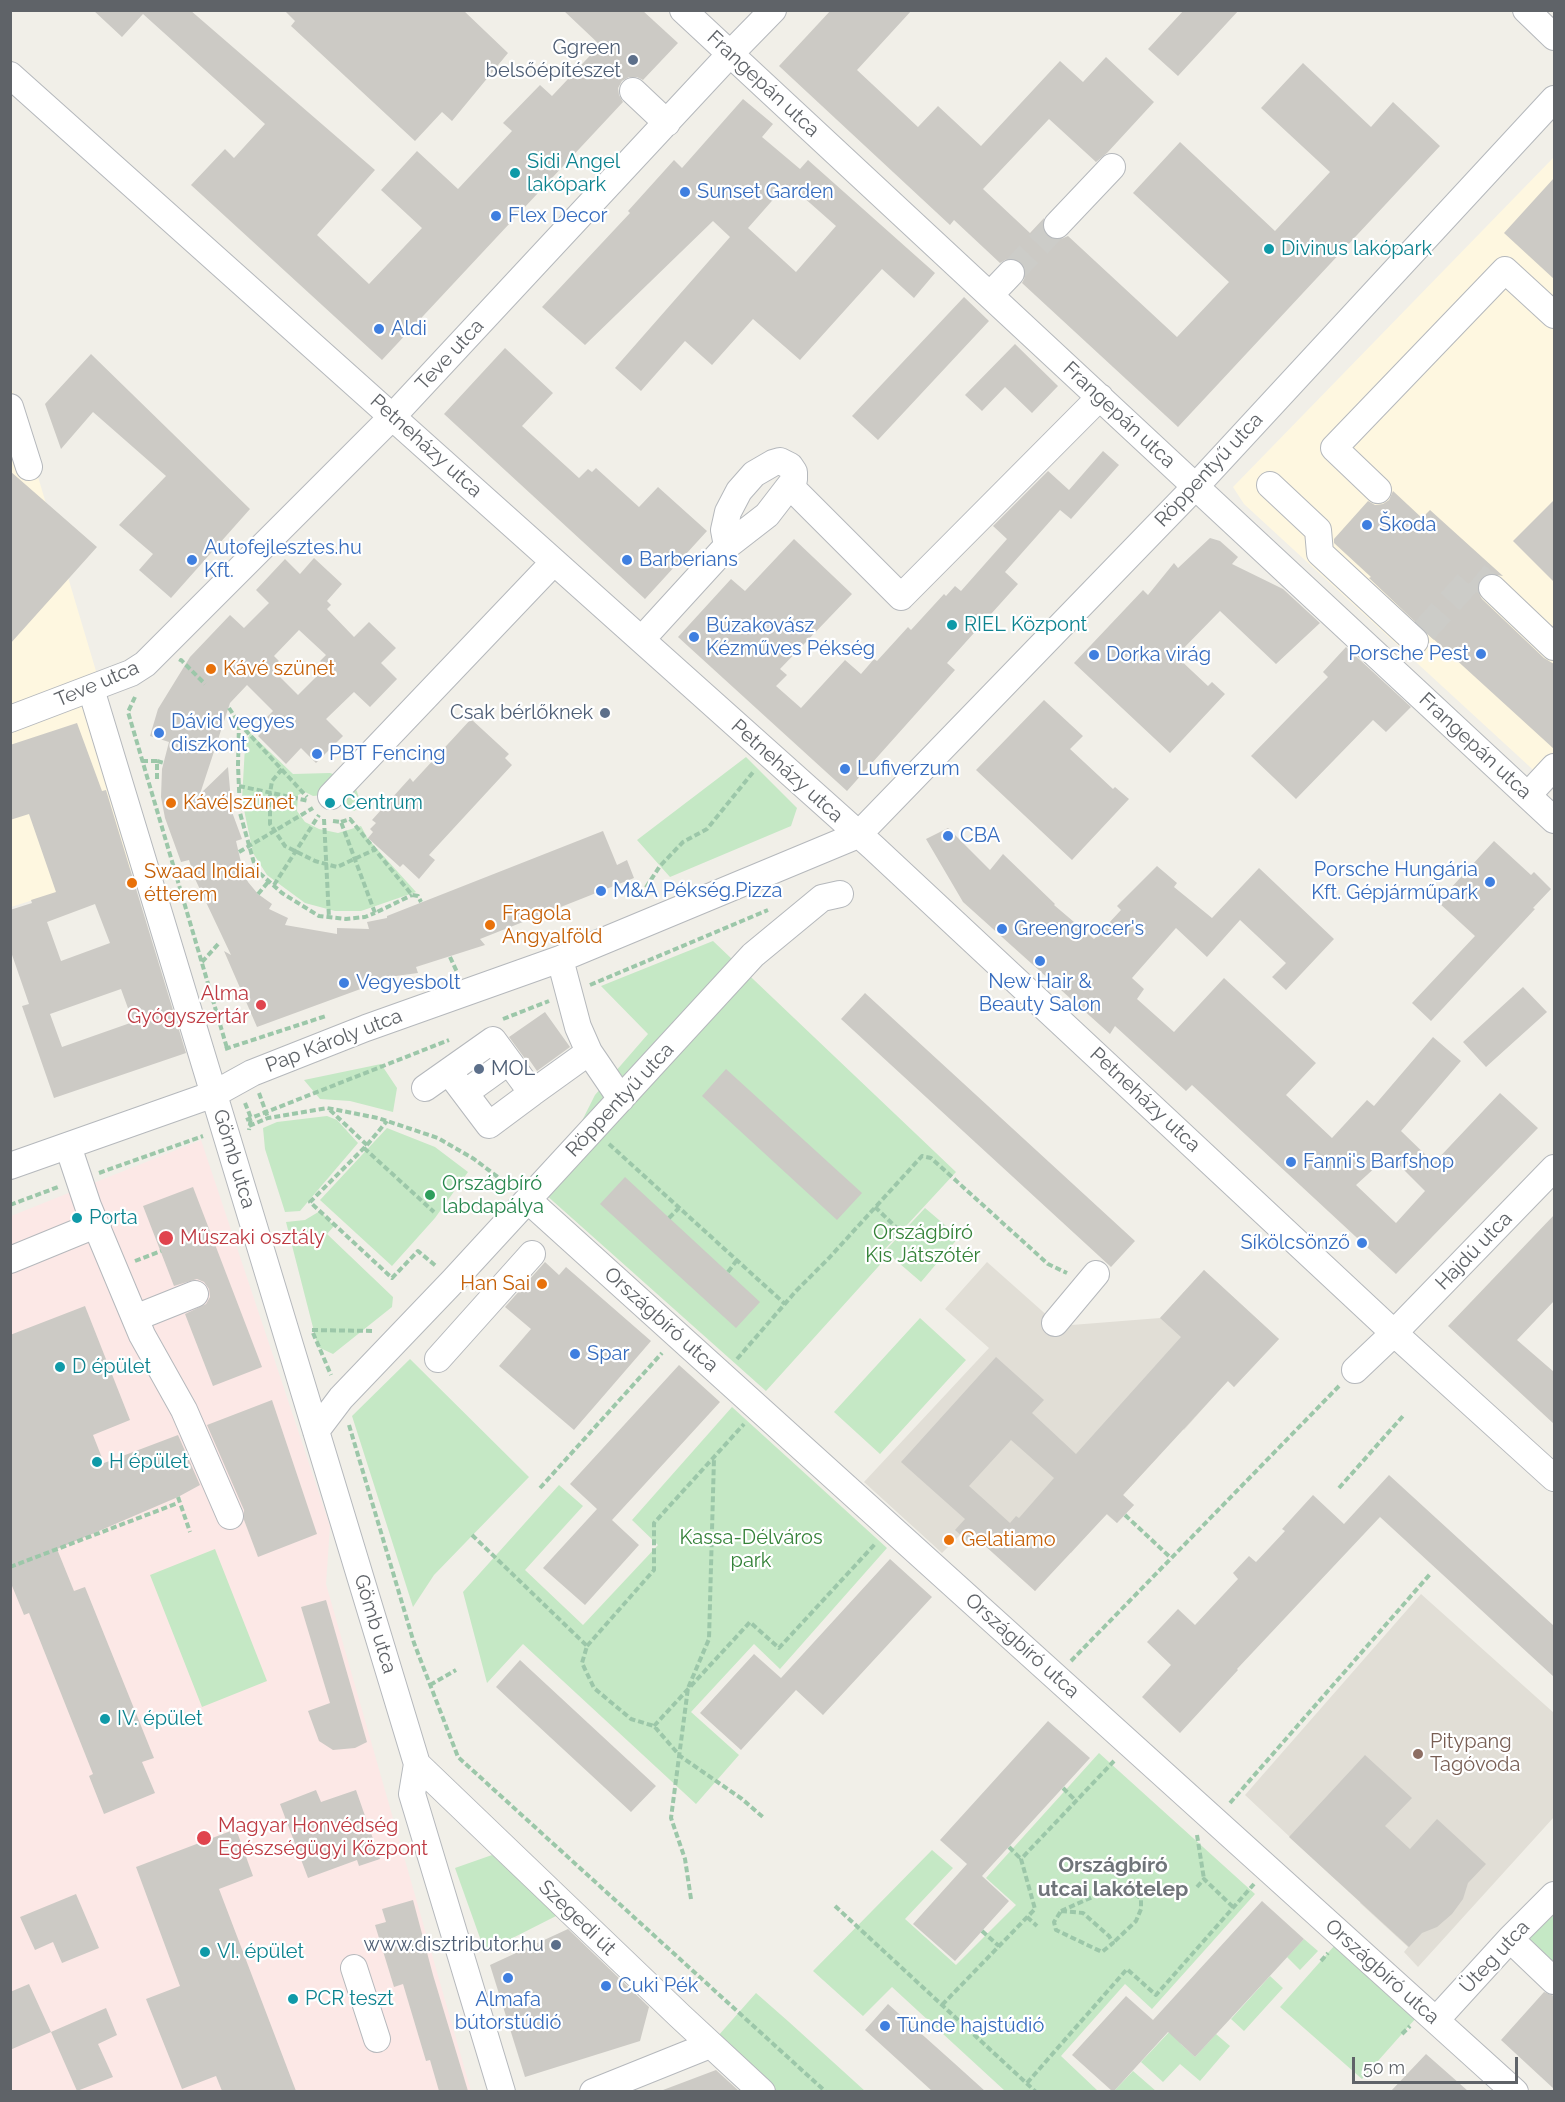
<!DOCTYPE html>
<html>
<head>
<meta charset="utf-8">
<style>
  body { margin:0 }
  #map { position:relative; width:1565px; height:2102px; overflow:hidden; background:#f1efe8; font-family:Raleway,sans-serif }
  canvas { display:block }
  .frame { position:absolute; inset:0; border:12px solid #5f6368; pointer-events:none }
  .scale { position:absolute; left:1352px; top:2057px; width:166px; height:27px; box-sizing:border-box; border:3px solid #5f6368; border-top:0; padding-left:8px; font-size:18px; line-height:21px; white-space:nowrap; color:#5f6368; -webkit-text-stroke:4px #fff; paint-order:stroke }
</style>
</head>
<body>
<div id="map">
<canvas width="1565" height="2102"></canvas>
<div class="frame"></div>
<div class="scale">50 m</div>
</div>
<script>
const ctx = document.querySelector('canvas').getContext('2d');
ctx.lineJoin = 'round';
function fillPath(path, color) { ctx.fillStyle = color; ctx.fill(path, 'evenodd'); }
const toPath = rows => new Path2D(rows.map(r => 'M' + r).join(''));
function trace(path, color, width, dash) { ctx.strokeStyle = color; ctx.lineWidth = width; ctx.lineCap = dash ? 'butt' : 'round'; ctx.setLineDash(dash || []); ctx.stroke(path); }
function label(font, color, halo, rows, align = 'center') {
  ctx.font = font + ' Raleway,sans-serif'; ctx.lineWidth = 4.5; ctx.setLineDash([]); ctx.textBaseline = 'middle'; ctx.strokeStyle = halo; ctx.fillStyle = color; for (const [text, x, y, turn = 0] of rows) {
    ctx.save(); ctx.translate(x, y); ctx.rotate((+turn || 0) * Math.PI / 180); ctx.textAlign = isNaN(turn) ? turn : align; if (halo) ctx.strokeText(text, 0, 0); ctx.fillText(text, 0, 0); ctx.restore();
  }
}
fillPath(toPath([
  [1554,157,1554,789,1244,504,1233,487],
  [10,383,153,862,11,907,10,907]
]), '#fef7e0');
fillPath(toPath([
  [987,1262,1059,1326,1160,1318,1204,1270,1279,1339,1234,1387,1219,1372,1214,1378,1223,1386,1184,1430,1179,1425,1170,1443,1123,1495,1134,1505,1117,1523,1106,1514,1071,1553,1062,1546,1060,1563,1035,1591,983,1544,988,1538,986,1536,975,1548,960,1535,942,1553,864,1482,989,1348,945,1309],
  [1421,1594,1554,1713,1554,1817,1418,1967,1404,1952,1408,1947,1360,1903,1386,1875,1362,1853,1336,1880,1245,1795]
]), '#e1ded6');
fillPath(toPath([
  [201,1140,330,1526,326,1584,471,2091,11,2092,11,1216]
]), '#fce8e6');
fillPath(toPath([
  [250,733,293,774,330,773,342,777,356,789,362,806,354,811,345,810,340,799,323,795,313,796,305,792,298,795,297,811,305,822,319,829,338,833,361,826,368,839,416,892,361,911,335,911,305,903,267,875,253,853,242,800,245,746],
  [746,757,797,808,791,826,670,877,637,840],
  [713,941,956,1172,883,1251,887,1257,766,1391,545,1194,595,1095,648,1034,601,986],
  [381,1064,397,1088,393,1112,350,1101,320,1099,304,1080],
  [327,1116,337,1120,358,1143,300,1211,285,1212,265,1149,263,1128,277,1122],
  [387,1128,435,1147,468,1172,435,1218,392,1266,320,1200],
  [925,1208,959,1237,921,1282,885,1251],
  [320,1211,334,1226,327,1234,393,1297,392,1307,333,1354,318,1347,286,1222,305,1220],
  [920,1318,966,1360,880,1454,834,1412],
  [410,1359,529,1477,434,1575,413,1607,352,1416],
  [732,1407,887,1548,780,1669,754,1644,691,1712,739,1755,696,1804,523,1644,487,1683,463,1592,559,1485,583,1506,525,1570,583,1625,658,1545,632,1520],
  [215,1549,267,1681,202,1707,150,1575],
  [1099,1753,1255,1894,1152,2009,1125,1984,1061,2056,1098,2091,1005,2091,892,1987,863,2016,813,1971,932,1850,953,1868,905,1919,956,1965,1016,1905,986,1878],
  [492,1855,558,1915,485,1952,455,1868],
  [1554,1903,1554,1981,1510,1939],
  [1343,1936,1424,2009,1362,2079,1280,2007],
  [1304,1939,1318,1951,1300,1970,1287,1957],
  [1270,1976,1283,1988,1244,2031,1231,2019],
  [756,1993,789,2022,865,2091,762,2091,710,2045],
  [1172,2029,1181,2044,1195,2057,1216,2034,1230,2046,1200,2081,1180,2064,1163,2082,1141,2062],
  [1133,2071,1156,2091,1114,2091]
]), '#c5e8c5');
fillPath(toPath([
  [93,10,190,10,375,170,317,235,369,284,422,228,381,190,417,151,458,189,512,131,503,123,540,85,552,96,600,45,563,10,642,10,678,43,643,80,637,77,629,77,622,81,618,88,619,95,623,102,382,360,191,185,225,149,234,158,265,124,143,14,122,37],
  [284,10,463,10,508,53,452,121,442,112,415,141,291,26,295,21],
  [831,10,912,10,857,70,918,127,938,106,981,146,1060,61,1083,82,1106,57,1154,102,1107,153,1096,162,1049,119,983,189,1030,233,1044,218,1043,229,1047,236,1054,240,1061,239,1068,236,1177,337,1229,282,1133,193,1180,142,1275,231,1330,172,1261,108,1303,63,1371,127,1393,102,1440,146,1178,427,1022,283,1025,277,1025,269,1021,262,1015,259,1007,259,1000,263,954,220,950,225,779,66],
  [1184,10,1239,10,1178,76,1148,49],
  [743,99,773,124,762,137,800,169,808,160,935,273,914,298,882,269,800,360,753,319,712,365,685,341,641,391,615,368,730,237,713,221,585,345,542,307,630,213,628,211,674,160,682,168],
  [786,185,800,198,802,196,836,226,796,272,748,228],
  [1554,178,1554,279,1504,233],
  [964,297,989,321,878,440,852,416],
  [1015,344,1058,386,1032,413,1005,387,982,411,965,395],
  [505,348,553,393,522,426,579,478,588,469,592,472,596,468,639,507,658,487,707,531,645,599,444,414],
  [91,354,250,509,171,598,139,570,153,554,119,525,166,476,93,412,61,449,45,404],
  [1103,451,1119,465,1071,519,1060,510,1005,572,1018,584,947,663,955,670,847,791,678,637,731,579,745,591,794,539,852,594,780,669,787,675,776,686,801,708,845,660,861,674,874,659,877,661,908,627,911,630,944,594,946,596,955,586,961,591,1007,539,993,526,1048,471,1069,490],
  [10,471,97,547,10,644],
  [1393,491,1422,518,1430,510,1503,576,1488,574,1482,577,1478,584,1478,592,1482,599,1544,658,1554,664,1554,749,1429,635,1369,578,1371,577,1334,543,1334,539,1368,501,1375,505,1383,504,1389,500],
  [1554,500,1554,582,1513,541],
  [1210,538,1220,541,1238,557,1232,564,1283,589,1320,623,1276,664,1220,611,1176,656,1208,686,1212,682,1225,694,1170,753,1074,663,1143,590,1148,595,1174,563,1178,568],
  [314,558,342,584,327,601,331,605,327,609,354,637,369,622,396,648,381,663,397,679,370,707,354,692,326,719,343,736,316,763,301,748,286,764,258,736,272,722,267,717,273,711,247,685,230,703,200,794,228,767,232,812,242,839,236,841,243,871,248,882,258,894,272,904,269,909,288,918,285,925,337,934,337,928,369,929,367,922,387,918,387,916,603,831,617,865,627,860,634,878,480,939,485,945,416,967,418,973,396,976,257,1027,224,951,231,955,196,881,189,860,181,862,165,818,161,797,162,769,169,742,150,736,158,709,190,657,230,615,244,628,269,603,256,590,285,559,300,574],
  [299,630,326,655,320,661,326,667,298,695,272,669,279,661,274,656],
  [1346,647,1411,707,1386,732,1373,720,1296,799,1251,756,1328,677,1323,672],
  [1044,700,1083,736,1070,749,1113,789,1115,787,1129,799,1072,860,976,770],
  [471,719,509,754,505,758,512,765,429,855,435,860,419,879,403,864,400,867,368,838,373,832,370,829,376,823,372,820,410,778,413,782],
  [77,723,102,791,106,790,186,1053,54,1098,22,1006,29,1004,10,949,10,910,32,903,31,900,56,892,29,814,10,820,10,745],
  [95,904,110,943,61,961,47,922],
  [121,989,133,1022,62,1047,50,1014],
  [948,828,990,870,1003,854,1055,904,1054,905,1094,939,1121,910,1117,906,1157,866,1177,883,1174,887,1212,918,1259,868,1334,939,1286,990,1272,977,1286,963,1240,920,1207,957,1176,928,1132,978,1144,989,1137,999,1174,1032,1224,978,1316,1063,1286,1095,1332,1138,1367,1100,1374,1106,1433,1037,1461,1061,1401,1131,1434,1163,1500,1093,1538,1128,1396,1274,1192,1085,1186,1091,1115,1026,1110,1034,963,902,926,839],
  [1389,1155,1425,1191,1396,1223,1356,1185],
  [1494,841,1531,875,1534,872,1551,889,1533,908,1535,909,1431,1021,1412,1003,1475,936,1438,902],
  [1523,987,1547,1012,1486,1067,1463,1042],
  [865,993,1135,1241,1111,1267,841,1019],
  [545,1012,570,1047,537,1071,528,1058,526,1060,509,1037],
  [726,1069,862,1193,837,1220,702,1096],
  [625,1177,760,1302,736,1328,600,1204],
  [193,1187,262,1367,213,1386,185,1314,206,1304,210,1297,209,1289,204,1282,197,1279,174,1286,143,1206],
  [1554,1215,1554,1301,1517,1340,1554,1372,1554,1424,1448,1326],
  [545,1262,559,1275,566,1267,651,1341,574,1430,499,1366,531,1329,505,1307],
  [1204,1270,1279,1339,1234,1387,1228,1381,1123,1495,1134,1505,1117,1523,1107,1514,1035,1591,981,1542,975,1548,955,1530,965,1519,901,1462,996,1357,1044,1400,1032,1413,1076,1454,1181,1337,1160,1318],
  [1011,1440,1054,1478,1019,1518,1016,1516,1010,1523,969,1486],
  [85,1306,130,1420,93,1435,104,1463,178,1435,200,1485,178,1497,57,1549,74,1591,85,1587,154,1758,142,1762,155,1793,104,1814,89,1776,93,1774,29,1613,24,1615,10,1581,10,1335],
  [679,1365,720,1402,612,1520,639,1545,585,1605,543,1568,597,1509,570,1484],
  [272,1400,317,1534,258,1557,244,1520,244,1510,207,1425],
  [1389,1475,1554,1626,1554,1677,1380,1517,1237,1669,1238,1670,1180,1733,1142,1697,1171,1665,1147,1642,1178,1609,1195,1625,1238,1579,1233,1573,1249,1556,1256,1562,1285,1531,1282,1529,1313,1495,1344,1524],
  [890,1559,932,1597,823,1715,796,1690,741,1750,700,1713,754,1654,781,1678],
  [326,1600,367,1742,355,1748,333,1750,319,1741,308,1711,330,1703,301,1607],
  [520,1660,656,1786,631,1812,496,1687],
  [1048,1721,1090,1758,982,1876,1009,1901,955,1961,913,1924,967,1864,940,1840],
  [1365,1755,1412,1798,1385,1826,1410,1849,1437,1819,1486,1864,1468,1883,1463,1899,1452,1914,1437,1927,1422,1933,1409,1947,1289,1837],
  [316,1790,321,1802,356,1790,380,1859,359,1866,357,1860,308,1878,280,1804],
  [236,1829,253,1876,219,1889,296,2091,222,2091,216,2076,182,2089,146,1999,180,1986,136,1867],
  [76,1894,99,1948,62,1963,53,1942,35,1950,20,1917],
  [413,1900,433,1975,468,2091,439,2091,430,2060,426,2061,403,1984,394,1987,375,1925,386,1922,382,1909],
  [1262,1901,1304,1939,1195,2057,1168,2032,1114,2091,1112,2091,1072,2055,1126,1996,1153,2020],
  [568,1929,649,2007,640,2041,525,2077,490,1965],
  [29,1984,51,2032,10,2050,10,1992],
  [1544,1992,1554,1996,1554,2089,1501,2040],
  [888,2004,954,2063,985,2091,932,2091,865,2030],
  [106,2008,117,2035,98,2044,113,2077,77,2091,51,2032],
  [1426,2054,1468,2091,1391,2091],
  [716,2070,739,2091,663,2091,663,2090]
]), '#cccac5');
trace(toPath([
  [1011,273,1057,225],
  [1424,631,1475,574,1492,588]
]), '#ccccc8', 26, [26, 13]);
const minor = toPath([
  [683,10,1554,820],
  [1526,10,1554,37],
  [10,75,873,847,1394,1333,1554,1478],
  [633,91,667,123],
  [1057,225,1112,167],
  [990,295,1011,273],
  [10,407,29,467],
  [1270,485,1318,530,1320,553,1415,641],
  [790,486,901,597,1100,397],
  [1378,490,1334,448,1505,270,1554,315],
  [1492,588,1554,647],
  [642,639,727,546,767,515,794,480,794,472,790,466,780,461,773,463,754,474,739,491,728,512,724,530,727,546],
  [91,689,417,1764,680,2016,762,2092],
  [10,719,131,673,145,664,393,416,731,53,773,10],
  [1528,795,1554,767],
  [331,796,553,563],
  [560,959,578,1027,589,1052,621,1099],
  [449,1072,489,1125,532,1093],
  [425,1088,493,1040,532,1093,589,1052],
  [465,1093,508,1062],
  [68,1146,88,1206,142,1335,184,1410,230,1516],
  [10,1166,214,1094,252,1073,366,1028,560,959,858,835,1196,486,1554,99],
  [528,1200,1515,2092],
  [10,1260,88,1228,98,1228],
  [135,1318,195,1294],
  [1055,1323,1096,1274],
  [438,1359,532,1254],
  [1355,1370,1394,1333,1554,1168],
  [316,1431,341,1398,453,1281,753,955,822,898,840,894],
  [417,1764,412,1794,502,2092],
  [1510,1939,1554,1981],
  [354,1968,377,2039],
  [1436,2020,1510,1939,1554,1895],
  [593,2092,710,2045]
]);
trace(minor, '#b5b8bc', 28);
trace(toPath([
  [180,662,181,660,205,684],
  [135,697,128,712,227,1048],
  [229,708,239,723,307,797],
  [239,724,238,765,240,813,256,870,282,893,319,916,346,919,365,917,375,913],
  [142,761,157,761,157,782],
  [157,761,164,763],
  [282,769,272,781,270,793,270,824,285,846,315,861,337,867,374,850],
  [239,786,309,801],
  [324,819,329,918],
  [333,821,341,822,375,913,412,895],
  [341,822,350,819,412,895,418,896,421,902],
  [239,852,313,808],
  [274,885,319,815],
  [258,894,269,881],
  [641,895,660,866,683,842,707,829,754,771],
  [450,957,457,972],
  [202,962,220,942],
  [590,985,768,910],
  [503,1019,549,1001],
  [225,1049,326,1016],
  [259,1093,268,1118],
  [245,1103,251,1118,249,1130],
  [330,1110,367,1145,310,1202,392,1278,418,1251,436,1266],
  [246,1120,449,1040],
  [249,1126,268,1118,327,1108,378,1118,438,1138,474,1159,511,1187],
  [609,1144,785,1304],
  [367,1145,387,1121],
  [364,1148,434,1212],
  [99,1173,203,1136],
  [10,1205,58,1187],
  [875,1207,902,1233],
  [669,1218,679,1208],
  [135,1261,161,1251],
  [728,1272,737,1260],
  [312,1330,374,1331],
  [313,1333,331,1375],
  [737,1359,796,1291,829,1258,922,1156,931,1158,1048,1264,1067,1273],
  [349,1425,414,1643,458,1757,826,2092],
  [540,1488,662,1353],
  [1339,1488,1403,1416],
  [178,1497,190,1532],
  [1125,1515,1171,1558],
  [472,1535,587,1646,582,1663,594,1688,631,1719,654,1726,680,1756,742,1799,764,1818],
  [10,1567,178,1503],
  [587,1646,654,1570,654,1523,744,1424],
  [1071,1661,1340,1385],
  [430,1685,456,1670],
  [654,1726,750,1622,779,1648,875,1544],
  [1063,1788,1076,1801],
  [1230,1803,1431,1573],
  [1197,1835,1204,1879],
  [1009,1847,1021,1859],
  [1197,1887,1204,1879,1234,1908],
  [691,1899,685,1859,671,1818,688,1688,709,1639,714,1458],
  [835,1906,1036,2092],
  [1061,1911,1083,1913,1109,1936,1113,1943,1102,1952,1056,1930,1054,1922,1061,1911],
  [1061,1911,1115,1887,1131,1890,1141,1899,1141,1909,1136,1921,1113,1943],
  [1027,1917,1037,1926],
  [982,1931,999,1946],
  [1321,1961,1328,1953],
  [942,2005,1035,1909,1021,1859,1114,1761],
  [1402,2034,1410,2026],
  [1027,2083,1127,1969,1156,1995,1254,1884]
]), '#9cc7a9', 4, [6, 3]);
trace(minor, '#fff', 26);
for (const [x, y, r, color] of [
  [633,60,6,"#5c6f8a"],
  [515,173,6,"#0f9aa8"],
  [685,192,6,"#3f7fe0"],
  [496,216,6,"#3f7fe0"],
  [1269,249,6,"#0f9aa8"],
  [379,329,6,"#3f7fe0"],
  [1367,525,6,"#3f7fe0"],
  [192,560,6,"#3f7fe0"],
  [627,560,6,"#3f7fe0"],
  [952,625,6,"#0f9aa8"],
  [694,637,6,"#3f7fe0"],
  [1481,654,6,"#3f7fe0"],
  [1094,655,6,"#3f7fe0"],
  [211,669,6,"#e8710a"],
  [605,713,6,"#5c6f8a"],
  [159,733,6,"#3f7fe0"],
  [317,754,6,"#3f7fe0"],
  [845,769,6,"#3f7fe0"],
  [171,803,6,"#e8710a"],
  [330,803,6,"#0f9aa8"],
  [948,836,6,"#3f7fe0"],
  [1490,882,6,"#3f7fe0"],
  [132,883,6,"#e8710a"],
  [601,891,6,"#3f7fe0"],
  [490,925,6,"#e8710a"],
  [1002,929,6,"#3f7fe0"],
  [1040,961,6,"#3f7fe0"],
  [344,983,6,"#3f7fe0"],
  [261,1005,6,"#e0444e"],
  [479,1069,6,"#5c6f8a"],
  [1291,1162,6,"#3f7fe0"],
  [430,1195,6,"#2e9e5b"],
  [77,1218,6,"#0f9aa8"],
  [166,1238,8,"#e0444e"],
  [1362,1243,6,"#3f7fe0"],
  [542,1284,6,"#e8710a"],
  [575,1354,6,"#3f7fe0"],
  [60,1367,6,"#0f9aa8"],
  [97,1462,6,"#0f9aa8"],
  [949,1540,6,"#e8710a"],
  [105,1719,6,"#0f9aa8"],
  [1418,1754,6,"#8d6e63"],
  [204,1838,8,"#e0444e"],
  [556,1945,6,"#5c6f8a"],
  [205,1952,6,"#0f9aa8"],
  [508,1978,6,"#3f7fe0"],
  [606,1986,6,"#3f7fe0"],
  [293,1999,6,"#0f9aa8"],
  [885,2026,6,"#3f7fe0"]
]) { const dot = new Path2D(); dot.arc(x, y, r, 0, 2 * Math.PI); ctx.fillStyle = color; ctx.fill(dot); trace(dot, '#fff', 2); }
label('20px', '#4e5e75', '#fff', [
  ["Ggreen",621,48],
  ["belsőépítészet",621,71],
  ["Csak bérlőknek",593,713],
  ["MOL",491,1069,"left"],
  ["www.disztributor.hu",544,1945]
], 'right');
label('20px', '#5f6368', '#fff', [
  ["Frangepán utca",763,84,43],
  ["Teve utca",450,355,-47],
  ["Frangepán utca",1119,415,43],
  ["Petneházy utca",426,446,42],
  ["Röppentyű utca",1209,470,-47],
  ["Teve utca",97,684,-23],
  ["Frangepán utca",1475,746,43],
  ["Petneházy utca",787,771,42],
  ["Pap Károly utca",334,1041,-21],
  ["Röppentyű utca",620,1100,-47],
  ["Petneházy utca",1145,1100,43],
  ["Gömb utca",234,1159,73],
  ["Hajdú utca",1474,1251,-46],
  ["Országbíró utca",661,1320,42],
  ["Gömb utca",375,1624,73],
  ["Országbíró utca",1022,1646,42],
  ["Szegedi út",577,1918,44],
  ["Üteg utca",1495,1957,-47],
  ["Országbíró utca",1382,1972,42]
]);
label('20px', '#0d838f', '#fff', [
  ["Sidi Angel",527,162],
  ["lakópark",527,185],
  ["Divinus lakópark",1281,249],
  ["RIEL Központ",964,625],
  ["Centrum",342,803],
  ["Porta",89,1218],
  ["D épület",72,1367],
  ["H épület",109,1462],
  ["IV. épület",117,1719],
  ["VI. épület",217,1952],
  ["PCR teszt",305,1999]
], 'left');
label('20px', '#366cbe', '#fff', [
  ["Sunset Garden",697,192],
  ["Flex Decor",508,216],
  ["Aldi",391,329],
  ["Škoda",1379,525],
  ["Autofejlesztes.hu",204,548],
  ["Kft.",204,571],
  ["Barberians",639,560],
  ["Búzakovász",706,626],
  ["Kézműves Pékség",706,649],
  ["Porsche Pest",1469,654,"right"],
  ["Dorka virág",1106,655],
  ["Dávid vegyes",171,722],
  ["diszkont",171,745],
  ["PBT Fencing",329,754],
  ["Lufiverzum",857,769],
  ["CBA",960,836],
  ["Porsche Hungária",1478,870,"right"],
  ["Kft. Gépjárműpark",1478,893,"right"],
  ["M&A Pékség.Pizza",613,891],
  ["Greengrocer's",1014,929],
  ["New Hair &",1040,982,"center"],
  ["Beauty Salon",1040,1005,"center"],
  ["Vegyesbolt",356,983],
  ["Fanni's Barfshop",1303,1162],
  ["Síkölcsönző",1350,1243,"right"],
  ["Spar",587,1354],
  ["Cuki Pék",618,1986],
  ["Almafa",508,2000,"center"],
  ["bútorstúdió",508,2023,"center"],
  ["Tünde hajstúdió",897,2026]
], 'left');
label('20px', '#c56008', '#fff', [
  ["Kávé szünet",223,669],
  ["Kávé|szünet",183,803],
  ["Swaad Indiai",144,872],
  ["étterem",144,895],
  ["Fragola",502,914],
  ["Angyalföld",502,937],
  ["Han Sai",530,1284,"right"],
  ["Gelatiamo",961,1540]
], 'left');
label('20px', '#be3a42', '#fff', [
  ["Alma",249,994,"right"],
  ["Gyógyszertár",249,1017,"right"],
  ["Műszaki osztály",180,1238],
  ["Magyar Honvédség",218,1826],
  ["Egészségügyi Központ",218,1849]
], 'left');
label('20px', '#27864d', '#fff', [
  ["Országbíró",442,1184],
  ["labdapálya",442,1207]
], 'left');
label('20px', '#348238', '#fff', [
  ["Országbíró",923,1233],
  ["Kis Játszótér",923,1256],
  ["Kassa-Délváros",751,1538],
  ["park",751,1561]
]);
label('20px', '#785e54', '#fff', [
  ["Pitypang",1430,1742],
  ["Tagóvoda",1430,1765]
], 'left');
label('bold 21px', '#70757a', '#fff', [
  ["Országbíró",1113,1866],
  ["utcai lakótelep",1113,1890]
]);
</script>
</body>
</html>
